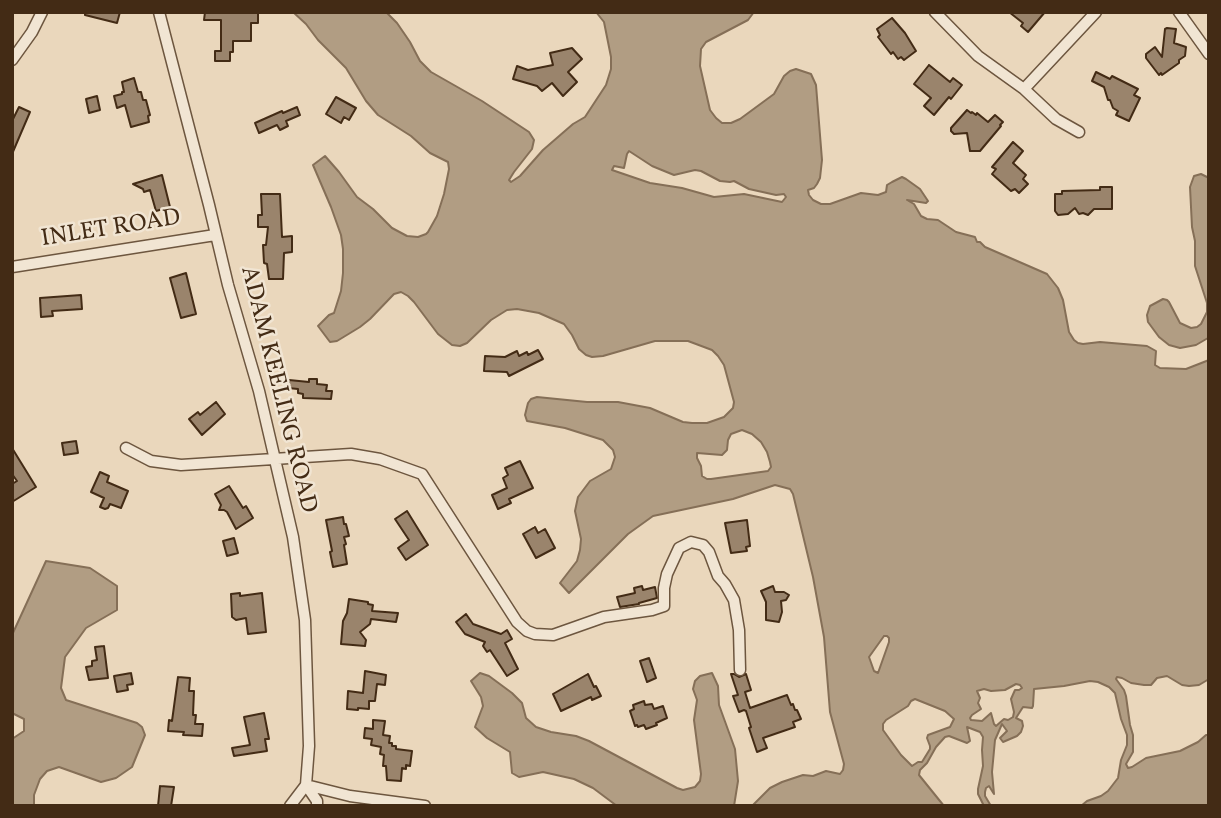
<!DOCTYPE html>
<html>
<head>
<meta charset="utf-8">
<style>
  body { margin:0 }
  #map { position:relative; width:1221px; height:818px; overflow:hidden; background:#ead7bc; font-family:Vollkorn,serif }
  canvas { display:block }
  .frame { position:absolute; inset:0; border:14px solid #432b15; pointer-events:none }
</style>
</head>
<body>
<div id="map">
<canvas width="1221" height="818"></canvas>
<div class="frame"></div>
</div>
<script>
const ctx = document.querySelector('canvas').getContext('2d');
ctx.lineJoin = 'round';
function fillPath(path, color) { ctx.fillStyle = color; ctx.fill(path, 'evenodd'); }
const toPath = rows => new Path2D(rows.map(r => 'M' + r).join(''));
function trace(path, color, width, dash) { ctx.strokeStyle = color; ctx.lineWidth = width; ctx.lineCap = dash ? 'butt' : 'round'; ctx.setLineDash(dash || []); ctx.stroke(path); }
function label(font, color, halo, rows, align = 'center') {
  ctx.font = font + ' Vollkorn,serif'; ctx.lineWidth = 5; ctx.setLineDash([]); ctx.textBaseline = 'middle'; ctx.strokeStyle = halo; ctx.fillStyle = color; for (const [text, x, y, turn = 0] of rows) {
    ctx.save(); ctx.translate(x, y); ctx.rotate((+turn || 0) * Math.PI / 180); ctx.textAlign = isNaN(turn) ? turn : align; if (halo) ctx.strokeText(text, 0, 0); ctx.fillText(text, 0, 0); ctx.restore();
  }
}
const water = toPath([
  [293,12,386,12,397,23,410,42,420,61,431,72,482,101,529,132,534,140,532,149,514,172,509,180,511,182,520,176,543,150,573,124,585,117,606,85,611,69,611,57,604,22,596,12,754,12,748,20,706,42,701,49,700,66,710,110,716,118,722,123,731,123,740,119,774,94,784,76,790,71,796,69,811,74,816,85,822,160,820,178,817,184,814,188,808,190,809,195,813,200,821,204,830,204,861,193,878,195,886,192,887,185,892,182,902,177,906,179,920,189,928,201,926,203,907,200,914,204,921,216,927,219,938,220,956,232,975,237,977,242,980,242,985,247,1047,274,1058,288,1063,300,1069,332,1074,340,1078,343,1083,344,1100,342,1147,346,1156,351,1155,365,1160,368,1186,369,1209,360,1209,679,1199,685,1189,686,1182,685,1167,676,1157,678,1151,685,1144,685,1131,683,1122,678,1117,677,1116,679,1124,690,1126,696,1130,725,1133,735,1133,752,1126,764,1128,768,1132,767,1146,758,1180,751,1198,742,1206,735,1209,735,1209,806,1081,806,1087,801,1101,796,1108,791,1118,778,1121,760,1127,745,1127,735,1121,719,1115,693,1109,687,1098,682,1090,681,1064,686,1034,689,1033,706,1032,708,1023,707,1016,718,1022,721,1023,726,1021,732,1017,736,1003,742,1000,738,1007,731,1002,724,995,740,992,772,994,794,989,786,986,788,985,792,985,796,991,806,984,806,978,794,978,789,983,766,982,750,983,737,980,732,967,727,970,741,967,743,949,736,945,737,936,747,927,763,920,770,919,775,944,806,752,806,770,788,782,782,803,775,813,776,826,771,840,774,843,770,844,764,830,712,824,637,813,577,793,494,790,489,775,485,733,499,653,516,628,534,569,593,560,583,577,561,580,550,581,539,575,511,578,497,590,481,611,469,615,457,613,450,603,440,565,428,527,421,525,415,528,403,531,399,537,397,587,402,618,402,650,408,683,422,692,423,707,423,724,417,733,408,734,402,724,365,718,356,712,350,688,341,655,341,603,356,592,357,586,355,579,349,572,335,564,324,539,313,517,309,507,310,491,320,467,343,460,346,452,345,438,334,414,302,408,296,401,292,394,294,370,319,360,327,337,341,330,342,318,326,329,315,334,313,341,291,343,273,343,249,341,235,331,207,313,165,325,156,339,172,357,197,373,209,392,228,407,236,418,237,426,234,428,232,437,216,444,194,449,169,448,162,430,153,411,136,378,115,366,101,346,68,318,40,306,24,293,12],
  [629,151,652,166,674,175,695,170,701,171,720,181,730,182,734,181,749,189,776,195,784,194,786,197,782,202,744,194,714,197,682,188,650,183,612,170,614,166,624,168,627,154,629,151],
  [742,430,752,434,761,442,767,452,770,462,771,467,768,471,711,479,707,479,702,476,701,466,697,458,697,453,722,455,727,450,728,440,731,434,742,430],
  [884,636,887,636,889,638,889,642,878,673,874,671,869,657,884,636],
  [1016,684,1020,685,1022,688,1019,690,1015,690,1011,699,1014,712,1013,717,1008,720,1004,719,996,726,994,724,991,713,982,721,971,720,970,718,972,715,981,709,978,703,980,698,977,691,984,689,991,691,1005,690,1016,684],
  [915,699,945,711,954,719,950,727,928,735,927,738,930,746,930,749,922,762,918,762,912,766,901,755,883,730,883,724,886,720,908,706,911,701,915,699],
  [1201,174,1209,178,1209,335,1208,338,1196,345,1180,348,1169,345,1159,337,1148,322,1147,315,1150,306,1163,299,1167,300,1169,302,1180,323,1191,328,1197,327,1201,324,1207,312,1207,303,1195,266,1195,241,1192,227,1190,187,1194,176,1201,174],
  [46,561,90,568,117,586,117,610,86,628,65,657,61,688,66,700,137,723,142,727,145,735,132,767,116,778,101,782,59,767,47,771,40,779,34,795,34,806,12,806,12,739,24,731,24,719,12,713,12,635,46,561],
  [480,673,489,676,512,693,522,703,526,718,536,727,551,732,576,736,589,741,677,788,683,790,695,787,700,781,701,774,694,720,697,700,693,689,695,681,700,676,712,673,718,686,719,705,735,749,738,781,734,806,617,806,593,788,574,779,543,772,519,777,512,773,510,752,487,738,475,727,483,706,481,697,471,681,480,673]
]);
fillPath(water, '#b19d83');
trace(water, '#856f57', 2);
const building = toPath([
  [85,12,120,12,117,23,85,15,85,12],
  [205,12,258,12,258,23,251,23,251,41,233,41,233,52,230,52,230,61,215,61,215,51,221,51,221,20,204,20,205,12],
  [1009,12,1045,12,1028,32,1021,26,1023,23,1009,12],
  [892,18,905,33,916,51,904,60,901,57,898,59,893,52,891,54,878,37,880,35,877,29,892,18],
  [1167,28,1176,29,1174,43,1186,47,1185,56,1179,60,1179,63,1162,75,1161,73,1159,75,1146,58,1146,54,1155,47,1162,57,1165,29,1167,28],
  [572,48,582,59,568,72,577,82,563,96,552,83,542,91,537,86,513,79,517,66,528,70,553,65,550,53,572,48],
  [929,65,950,82,953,78,962,85,951,99,949,97,934,115,924,106,931,98,914,84,929,65],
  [1096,72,1110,79,1112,76,1138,89,1134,95,1140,98,1129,121,1116,115,1118,111,1113,108,1110,100,1108,100,1104,87,1092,81,1096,72],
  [134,78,138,92,141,92,143,100,146,100,150,115,148,116,149,122,131,127,125,105,117,108,114,96,122,94,122,92,124,92,122,82,134,78],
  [97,96,100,110,89,113,86,99,97,96],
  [336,97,356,108,349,120,344,117,341,123,326,114,336,97],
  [19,107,30,112,12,154,12,121,19,107],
  [297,107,300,115,286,121,288,126,280,130,277,125,259,133,255,123,282,111,283,113,297,107],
  [967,110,971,113,972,112,976,115,977,113,988,122,995,115,1003,122,1000,125,1001,126,980,151,970,151,967,133,954,134,951,131,951,128,967,110],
  [1013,142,1023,151,1013,163,1026,175,1023,179,1028,184,1019,193,1015,189,1011,191,992,174,996,169,992,167,1013,142],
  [162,175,170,207,156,211,150,190,144,192,143,189,133,184,162,175],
  [1100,187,1112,187,1112,209,1094,209,1088,215,1083,213,1079,214,1075,208,1068,214,1058,215,1055,211,1055,194,1062,194,1062,191,1100,190,1100,187],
  [261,194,280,194,282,237,292,236,292,252,284,253,283,279,269,279,267,264,264,263,263,245,266,245,268,227,258,227,258,215,262,215,261,194],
  [186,273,196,314,181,318,170,278,186,273],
  [81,295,82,309,52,311,53,316,41,317,40,298,81,295],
  [538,350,543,359,509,376,507,372,484,371,485,356,505,357,517,351,519,356,527,352,528,355,538,350],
  [309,379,317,379,317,384,327,385,326,391,332,391,331,399,303,398,303,394,298,393,298,389,288,388,289,380,309,382,309,379],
  [216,402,225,414,202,435,189,419,198,412,200,415,216,402],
  [76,441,78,453,64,455,62,443,76,441],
  [12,448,36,487,12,502,12,484,17,481,12,474,12,448],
  [520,461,533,488,509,499,511,503,498,509,492,495,507,488,503,478,508,475,505,468,520,461],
  [100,472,109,476,107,482,128,491,121,508,110,504,108,508,105,509,100,507,104,498,91,492,100,472],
  [229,486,243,508,246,506,253,518,236,529,227,512,224,510,219,510,221,505,215,494,229,486],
  [407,511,428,545,406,560,398,548,409,540,395,519,407,511],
  [343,517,344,524,346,524,349,536,344,537,346,544,344,545,347,564,333,567,330,552,332,551,326,520,343,517],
  [747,520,750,546,746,547,747,551,731,553,725,523,747,520],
  [535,527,538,533,545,529,555,548,536,558,523,534,535,527],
  [234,538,238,553,227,556,223,541,234,538],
  [642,586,643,590,655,587,657,598,639,603,639,604,620,607,617,597,635,593,634,588,642,586],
  [773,586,775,592,784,592,789,595,786,600,781,601,782,612,779,622,766,620,766,602,761,591,773,586],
  [240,593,240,596,262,593,266,632,248,634,246,618,236,620,232,617,231,594,240,593],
  [349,599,368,602,368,604,373,605,372,611,398,613,396,622,371,619,370,624,360,632,366,640,365,646,341,644,343,621,347,613,349,599],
  [466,614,473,624,501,634,507,630,512,639,505,643,518,669,507,676,490,650,487,652,483,646,485,642,465,634,456,622,466,614],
  [104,646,108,678,89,680,86,667,92,666,92,661,97,660,95,647,104,646],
  [649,658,656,678,647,682,640,661,649,658],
  [365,671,386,675,385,685,377,684,375,701,369,701,369,709,358,708,358,710,347,709,348,691,363,693,365,671],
  [131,673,133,684,127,685,128,690,117,692,114,676,131,673],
  [588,674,594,687,596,686,601,696,592,700,591,697,561,711,553,694,588,674],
  [731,674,734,674,739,677,746,674,751,690,745,692,750,708,787,695,791,705,793,704,795,710,797,710,801,719,793,722,795,727,763,738,767,748,757,752,749,728,751,727,746,711,744,710,739,712,733,696,738,695,731,674],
  [178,677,190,678,189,691,194,691,193,715,196,715,195,724,203,724,202,736,183,735,184,732,168,731,169,720,172,721,178,677],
  [644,701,645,705,652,704,654,709,663,706,667,718,656,723,657,725,646,729,644,725,638,727,637,725,635,726,630,711,634,709,633,705,644,701],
  [264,713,269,739,265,739,267,751,234,756,232,748,250,745,244,717,264,713],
  [373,720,385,721,383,735,390,736,389,743,392,743,392,746,396,746,396,749,412,751,410,766,406,765,406,769,402,768,401,781,387,780,386,766,383,766,384,755,380,754,381,747,371,745,372,739,364,738,365,728,373,729,373,720],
  [160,786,174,787,171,806,158,806,160,786]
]);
fillPath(building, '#9a846c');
trace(building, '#432b15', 2);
const minor = toPath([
  [159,12,209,205,228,285,259,391,293,537,305,620,309,746,306,785,317,801,317,806],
  [935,12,978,56,1024,89,1056,119,1079,132],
  [1179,12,1209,54],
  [12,60,32,32,42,12],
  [1024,89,1096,12],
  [12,267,215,235],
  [126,448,151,461,181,465,351,454,380,459,422,474,517,622,527,631,535,634,553,635,604,617,652,610,664,606,664,588,667,574,679,548,691,542,703,545,709,552,718,576,725,584,734,600,739,630,740,670],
  [306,785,350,796,425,806],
  [290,806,306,785]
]);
trace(minor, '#6d563f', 13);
trace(minor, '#f1e5d3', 10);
label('24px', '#432b15', '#f1e5d3', [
  ["INLET ROAD",111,230,-9],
  ["ADAM KEELING ROAD",277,390,76]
]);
</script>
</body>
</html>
